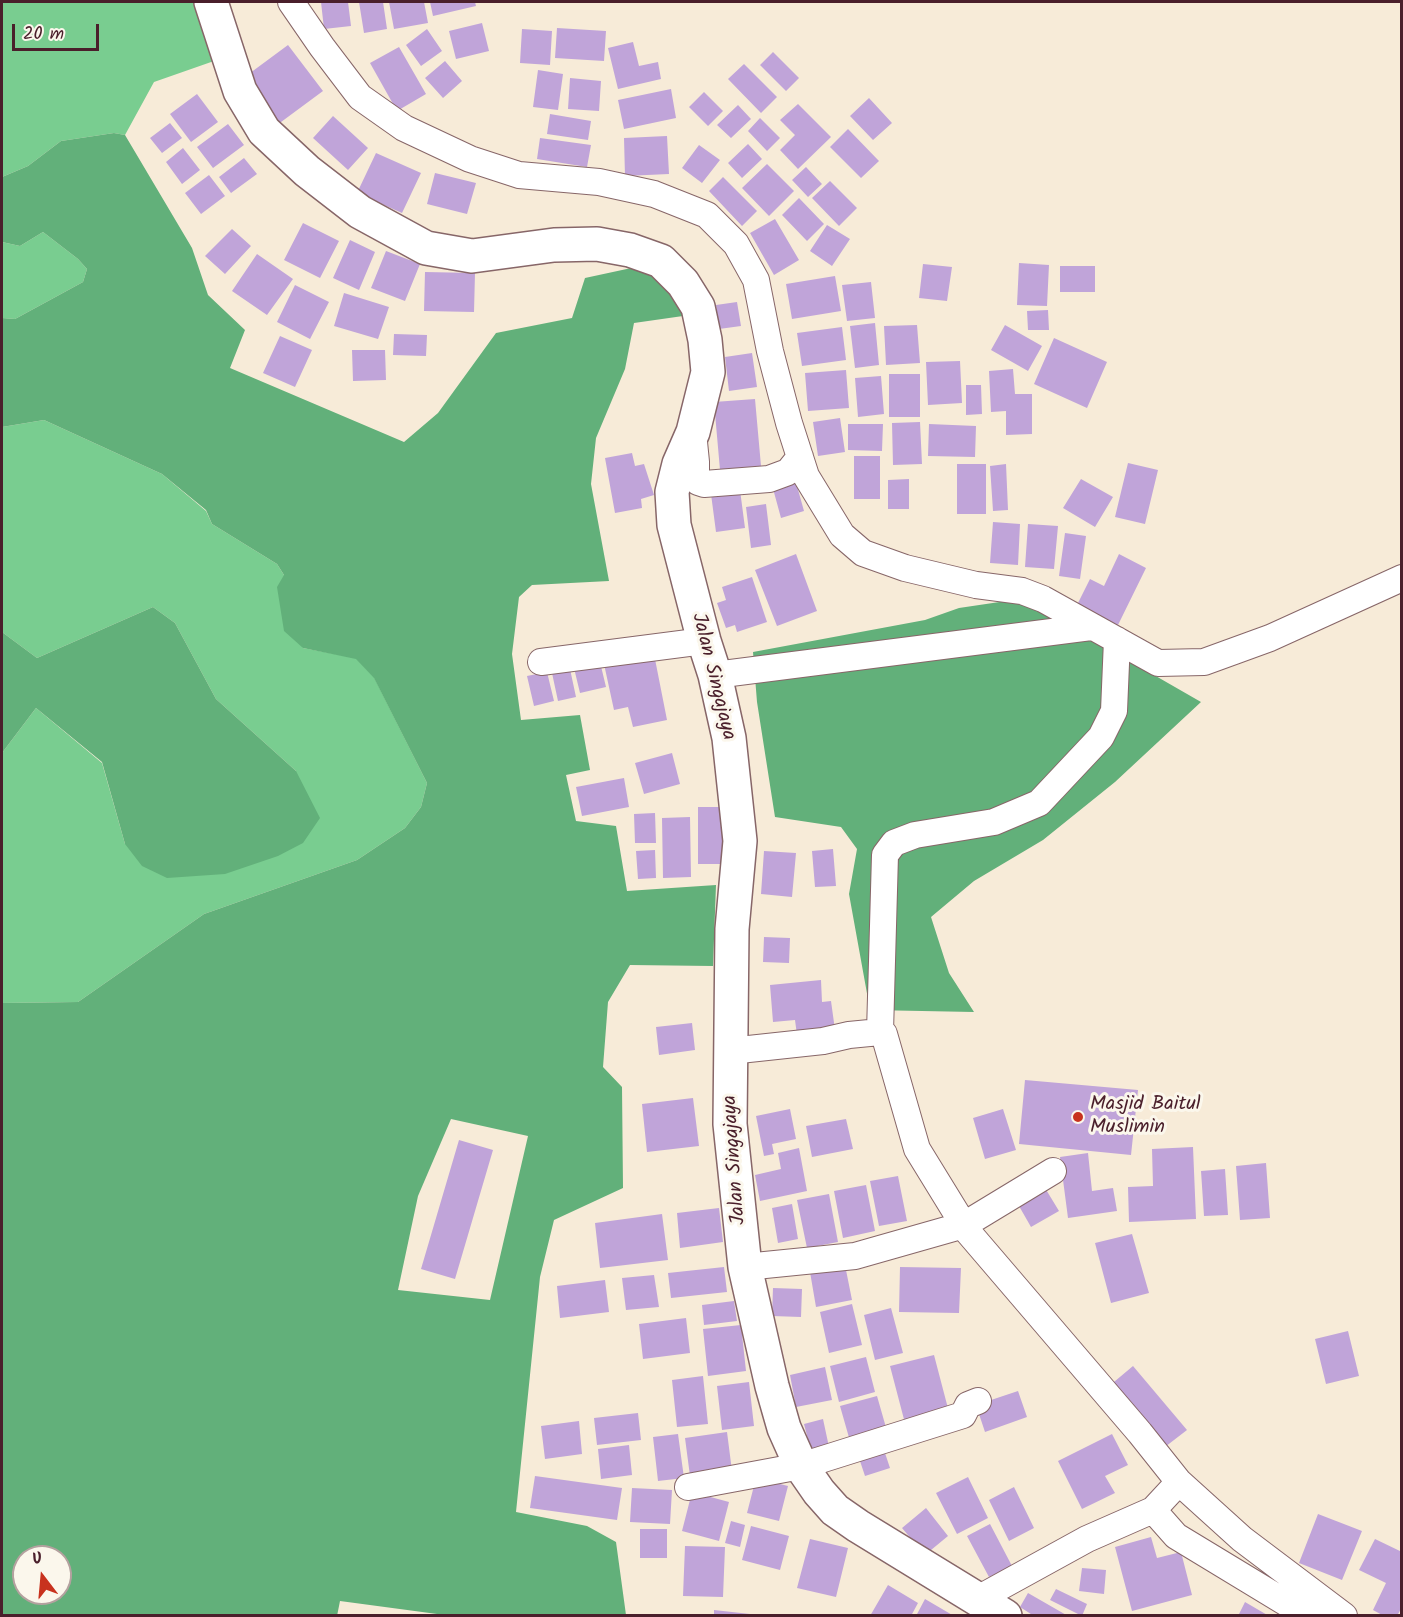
<!DOCTYPE html>
<html>
<head>
<meta charset="utf-8">
<style>
  body { margin:0 }
  #map { position:relative; width:1403px; height:1617px; overflow:hidden; background:#f7ebd8; font-family:Kalam,sans-serif }
  canvas { display:block }
  .frame { position:absolute; inset:0; border:3px solid #4a1f2b; pointer-events:none }
  .north { position:absolute; left:12px; top:1545px; width:60px; height:60px; box-sizing:border-box; background:#fbf7ec; border:2px solid #b4a19f; border-radius:50%; rotate:344deg; font-size:16px; font-weight:700; line-height:24px; text-align:center; color:#4a1f2b }
  .north::after { content:''; display:block; margin:auto; width:21px; height:27px; background:#c8321e; clip-path:polygon(50% 0,100% 100%,50% 72%,0 100%) }
  .scale { position:absolute; left:12px; top:24px; width:87px; height:27px; box-sizing:border-box; border:3px solid #4a1f2b; border-top:0; padding-left:8px; font-size:18px; line-height:21px; white-space:nowrap; color:#4a1f2b; -webkit-text-stroke:4px #fbf7ec; paint-order:stroke }
</style>
</head>
<body>
<div id="map">
<canvas width="1403" height="1617"></canvas>
<div class="frame"></div>
<div class="north">U</div>
<div class="scale">20 m</div>
</div>
<script>
const ctx = document.querySelector('canvas').getContext('2d');
ctx.lineJoin = 'round';
function fillPath(path, color) { ctx.fillStyle = color; ctx.fill(path, 'evenodd'); }
const toPath = rows => new Path2D(rows.map(r => 'M' + r).join(''));
function trace(path, color, width, dash) { ctx.strokeStyle = color; ctx.lineWidth = width; ctx.lineCap = dash ? 'butt' : 'round'; ctx.setLineDash(dash || []); ctx.stroke(path); }
function label(font, color, halo, rows, align = 'center') {
  ctx.font = font + ' Kalam,sans-serif'; ctx.lineWidth = 6; ctx.setLineDash([]); ctx.textBaseline = 'middle'; ctx.strokeStyle = halo; ctx.fillStyle = color; for (const [text, x, y, turn = 0] of rows) {
    ctx.save(); ctx.translate(x, y); ctx.rotate((+turn || 0) * Math.PI / 180); ctx.textAlign = isNaN(turn) ? turn : align; if (halo) ctx.strokeText(text, 0, 0); ctx.fillText(text, 0, 0); ctx.restore();
  }
}
fillPath(toPath([
  [2,2,200,2,214,61,154,82,125,135,114,133,61,141,28,166,2,177],
  [43,232,78,259,87,269,83,282,15,319,2,318,2,242,20,246],
  [44,420,162,474,206,511,212,524,277,564,284,575,303,648,356,658,374,677,427,783,421,807,405,828,357,860,204,914,78,1002,2,1003,2,753,36,708,102,763,125,844,296,771,216,699,175,623,153,607,37,658,2,632,2,427]
]), '#79cd90');
fillPath(toPath([
  [114,133,125,135,192,248,208,295,245,330,230,368,404,442,438,413,496,333,572,318,585,278,636,267,672,288,683,316,634,323,625,369,596,438,591,484,609,581,532,585,519,597,512,654,521,720,580,715,590,770,566,775,576,821,616,826,627,891,716,885,713,966,630,965,608,1002,603,1067,622,1087,623,1188,554,1220,540,1277,516,1512,587,1526,616,1542,626,1615,452,1616,340,1601,337,1616,2,1615,2,1003,78,1002,204,914,357,860,405,828,421,807,427,783,374,678,356,659,303,648,284,631,277,587,284,575,277,564,212,524,206,510,162,474,44,420,2,427,2,318,15,319,83,282,87,269,78,259,43,232,20,246,2,242,2,177,28,166,61,141],
  [451,1119,528,1136,490,1300,398,1290,418,1196],
  [24,1557,60,1557,60,1593,24,1593],
  [1013,600,1097,638,1154,675,1201,702,1115,782,1043,840,974,881,931,917,949,973,974,1012,870,1010,849,894,857,849,841,827,775,817,757,702,753,652,925,620,959,608],
  [153,607,175,623,216,699,296,771,320,818,303,843,278,856,225,874,167,878,142,866,125,844,102,762,36,708,2,753,2,632,37,658]
]), '#62b07a');
fillPath(toPath([
  [321,2,348,2,351,26,324,29],
  [359,2,383,2,387,29,364,33],
  [389,2,424,2,428,23,394,29],
  [430,2,475,2,476,6,433,16],
  [482,23,489,51,456,59,449,31],
  [557,28,606,31,604,61,555,58],
  [427,29,442,51,421,66,406,45],
  [522,29,552,31,550,65,520,63],
  [633,42,639,66,658,62,661,79,618,89,608,48],
  [288,45,323,91,277,125,242,79],
  [399,47,426,94,397,111,370,63],
  [773,52,799,78,786,91,760,65],
  [445,61,462,81,443,98,425,78],
  [744,64,777,97,761,113,728,79],
  [538,70,563,74,558,110,533,107],
  [570,78,601,81,599,111,568,109],
  [671,89,676,118,624,129,618,100],
  [704,92,723,111,708,126,689,107],
  [197,94,218,122,191,142,170,114],
  [869,98,892,123,873,140,850,116],
  [798,104,831,137,798,169,780,150,795,135,780,120],
  [738,105,751,119,731,138,717,125],
  [550,114,591,121,588,140,547,134],
  [333,116,368,148,348,170,313,138],
  [760,118,780,138,767,151,748,131],
  [170,123,182,138,162,153,150,138],
  [228,124,244,145,213,168,197,147],
  [848,129,879,161,861,178,830,147],
  [667,136,669,174,625,176,624,138],
  [540,138,591,145,587,167,537,159],
  [748,144,762,159,742,178,728,163],
  [699,145,720,160,702,183,682,168],
  [183,148,200,170,182,184,166,162],
  [376,153,421,173,402,213,357,193],
  [244,158,257,174,231,193,219,177],
  [767,164,794,191,769,216,742,188],
  [806,167,822,184,808,197,792,180],
  [435,173,476,183,467,214,427,204],
  [209,175,225,196,201,214,185,193],
  [723,177,757,211,742,226,709,191],
  [830,181,857,208,839,226,812,198],
  [799,198,824,224,807,241,782,215],
  [775,219,799,260,774,275,750,233],
  [303,223,339,241,320,278,284,260],
  [827,225,850,239,832,266,810,251],
  [232,229,251,246,225,274,205,256],
  [350,240,375,252,359,290,333,278],
  [386,251,420,264,405,301,371,288],
  [257,254,293,279,267,315,232,291],
  [1019,263,1049,265,1047,306,1017,305],
  [923,264,952,267,947,301,919,298],
  [1060,266,1095,266,1095,292,1060,292],
  [425,272,475,273,474,312,424,311],
  [835,276,841,311,792,319,786,284],
  [871,282,875,318,847,321,842,285],
  [295,285,329,302,310,339,277,322],
  [344,293,389,307,378,339,334,326],
  [737,302,741,326,719,329,716,305],
  [1048,310,1049,330,1028,330,1027,311],
  [875,323,879,365,855,368,850,326],
  [917,325,920,363,886,365,884,326],
  [1005,325,1042,346,1028,371,991,350],
  [842,327,846,360,802,366,797,333],
  [394,334,427,335,426,356,393,355],
  [280,336,312,350,295,387,263,373],
  [1054,338,1107,362,1087,408,1034,384],
  [352,350,385,350,386,380,353,381],
  [752,353,757,387,729,391,725,357],
  [960,361,962,403,928,405,926,362],
  [1013,369,1015,394,1032,394,1032,434,1006,435,1006,411,991,412,989,371],
  [846,370,849,408,808,411,805,373],
  [889,374,920,374,920,417,889,417],
  [881,376,884,414,858,417,855,378],
  [966,385,981,385,982,414,966,415],
  [755,399,761,466,720,470,714,402],
  [840,418,845,452,818,456,813,422],
  [920,422,922,464,893,465,892,423],
  [848,424,883,424,882,451,848,450],
  [929,424,976,426,975,457,928,456],
  [632,453,635,466,644,464,654,495,641,499,642,508,615,513,605,458],
  [854,456,880,456,880,499,854,499],
  [1128,463,1158,470,1145,524,1115,517],
  [957,464,986,464,986,514,957,514],
  [1006,464,1008,510,993,511,990,466],
  [795,479,804,511,781,518,772,485],
  [909,479,909,509,888,509,888,480],
  [1081,479,1113,497,1095,527,1063,508],
  [740,490,745,528,716,532,711,494],
  [766,504,771,545,751,548,746,507],
  [993,522,1020,524,1018,565,990,563],
  [1028,524,1058,526,1054,569,1025,567],
  [1065,533,1086,536,1080,579,1059,576],
  [796,554,817,611,777,626,755,570],
  [1119,554,1146,568,1118,625,1077,605,1090,579,1104,586],
  [752,577,767,622,737,632,735,625,726,628,717,603,726,600,722,587],
  [654,654,667,720,633,727,628,707,614,710,604,664],
  [600,662,606,687,580,693,574,668],
  [570,669,576,697,558,701,552,673],
  [547,672,554,701,534,706,527,676],
  [672,753,680,784,644,794,635,763],
  [624,778,629,807,582,816,576,787],
  [698,807,722,807,722,864,698,864],
  [655,813,656,843,635,843,634,814],
  [690,817,691,877,663,878,662,818],
  [833,849,836,886,815,887,812,851],
  [655,850,656,878,638,879,636,851],
  [764,851,796,853,792,897,761,894],
  [764,937,790,938,789,963,763,962],
  [821,980,822,1002,831,1001,835,1030,797,1035,795,1020,773,1022,770,985],
  [692,1023,695,1050,659,1055,656,1027],
  [1025,1080,1138,1090,1131,1155,1019,1144],
  [693,1098,699,1146,647,1152,642,1104],
  [790,1109,796,1139,772,1144,774,1154,764,1156,756,1116],
  [1003,1109,1016,1150,985,1159,973,1118],
  [846,1119,853,1149,812,1157,806,1126],
  [459,1140,493,1150,455,1279,421,1269],
  [1193,1147,1196,1219,1129,1222,1128,1187,1153,1186,1152,1149],
  [799,1148,807,1191,760,1201,755,1175,781,1169,778,1153],
  [1088,1153,1092,1191,1113,1188,1117,1211,1068,1218,1060,1157],
  [1266,1163,1270,1218,1240,1220,1236,1166],
  [1225,1169,1228,1215,1204,1216,1201,1171],
  [898,1176,907,1221,879,1226,870,1181],
  [1042,1183,1059,1211,1031,1227,1015,1199],
  [866,1185,875,1231,843,1238,834,1191],
  [829,1194,838,1242,807,1248,797,1200],
  [792,1204,798,1239,778,1243,772,1208],
  [719,1208,723,1242,680,1248,677,1213],
  [662,1214,668,1260,600,1268,595,1223],
  [1132,1234,1149,1293,1111,1303,1095,1243],
  [845,1265,852,1300,816,1307,810,1272],
  [724,1267,727,1292,671,1298,668,1273],
  [900,1267,961,1268,959,1313,899,1312],
  [654,1275,659,1307,626,1310,622,1278],
  [605,1280,609,1312,560,1318,557,1286],
  [773,1288,802,1289,801,1317,772,1316],
  [734,1301,737,1321,704,1325,702,1305],
  [852,1304,862,1345,829,1353,820,1312],
  [891,1308,903,1353,875,1360,864,1315],
  [686,1318,690,1353,643,1359,639,1324],
  [741,1325,746,1371,708,1376,703,1329],
  [1348,1331,1359,1376,1326,1384,1315,1339],
  [934,1355,950,1416,906,1427,890,1366],
  [866,1357,875,1392,839,1402,830,1366],
  [1133,1366,1187,1430,1161,1450,1108,1387],
  [825,1367,832,1400,796,1407,790,1375],
  [703,1376,708,1424,677,1427,672,1380],
  [749,1382,754,1426,722,1430,717,1386],
  [1018,1391,1027,1417,985,1432,976,1405],
  [877,1396,887,1431,850,1441,840,1406],
  [638,1413,641,1440,597,1445,594,1418],
  [823,1419,829,1447,811,1451,804,1424],
  [579,1421,582,1454,545,1459,541,1426],
  [727,1432,732,1471,690,1476,685,1438],
  [678,1434,684,1478,658,1481,653,1437],
  [1112,1434,1128,1465,1105,1476,1115,1493,1082,1509,1058,1461],
  [882,1444,890,1468,865,1476,857,1452],
  [629,1445,632,1475,601,1479,598,1449],
  [535,1476,622,1488,617,1520,530,1508],
  [968,1477,988,1518,957,1534,936,1493],
  [756,1478,788,1486,779,1521,747,1513],
  [1014,1487,1034,1528,1009,1541,989,1500],
  [632,1488,672,1490,670,1524,630,1522],
  [692,1492,729,1502,719,1541,682,1531],
  [926,1508,948,1536,925,1555,902,1528],
  [1318,1514,1362,1531,1342,1580,1299,1563],
  [731,1521,745,1525,740,1547,725,1543],
  [990,1524,1012,1566,989,1577,967,1536],
  [751,1526,789,1536,780,1570,742,1560],
  [640,1529,667,1529,667,1558,640,1558],
  [1151,1537,1157,1558,1181,1552,1192,1595,1132,1611,1115,1547],
  [810,1539,848,1548,836,1597,797,1588],
  [1375,1539,1402,1552,1402,1607,1397,1616,1384,1616,1373,1610,1386,1583,1359,1570],
  [685,1546,725,1547,723,1597,683,1596],
  [1082,1568,1106,1570,1104,1594,1079,1591],
  [888,1585,918,1603,911,1616,870,1616],
  [1056,1589,1087,1604,1082,1616,1050,1600],
  [1028,1593,1068,1616,1034,1616,1020,1607],
  [925,1599,954,1616,916,1616],
  [1245,1602,1269,1616,1238,1616],
  [714,1610,750,1614,750,1616,714,1616]
]), '#c0a4d9');
const street = toPath([
  [291,2,322,47,360,97,404,128,470,159,519,175,599,182,654,194,707,215,736,244,756,280,770,351,789,423,806,476,842,535,863,553,905,568,976,585,1022,591,1043,599,1158,663,1204,662,1270,638,1402,578],
  [693,432,696,462,696,477,698,482,704,484,769,479,788,472,800,457],
  [541,662,704,641],
  [715,675,1091,627],
  [880,1032,885,855,894,843,915,835,994,822,1039,803,1101,737,1114,711,1117,640],
  [730,1051,823,1041,849,1035,880,1032,884,1034,917,1149,968,1232,1140,1433,1179,1482,1242,1539,1344,1616],
  [745,1267,855,1256,964,1225,1053,1171],
  [1179,1482,1153,1510,1176,1536,1308,1616],
  [688,1487,801,1466,963,1415,968,1405,978,1401],
  [976,1600,1087,1539,1153,1510]
]);
const secondary = toPath([
  [211,2,240,91,264,131,307,171,360,212,426,248,472,256,554,245,597,244,630,250,661,261,683,283,698,307,705,340,708,372,693,432,679,464,672,492,674,525,704,641,715,675,729,738,740,841,732,929,730,1124,745,1267,772,1386,784,1428,801,1466,819,1492,835,1510,858,1526,1005,1616]
]);
trace(street, '#876668', 28);
trace(secondary, '#876668', 36);
trace(street, '#fff', 26);
trace(secondary, '#fff', 33);
for (const [x, y, r, color] of [
  [1078,1117,6,"#c8321e"]
]) { const dot = new Path2D(); dot.arc(x, y, r, 0, 2 * Math.PI); ctx.fillStyle = color; ctx.fill(dot); trace(dot, '#fbf7ec', 2); }
label('20px', '#4a1f2b', '#fbf7ec', [
  ["Jalan Singajaya",712,677,76],
  ["Jalan Singajaya",736,1160,-94]
]);
label('20px', '#4a1f2b', '#fbf7ec', [
  ["Masjid Baitul",1090,1106],
  ["Muslimin",1090,1129]
], 'left');
</script>
</body>
</html>
